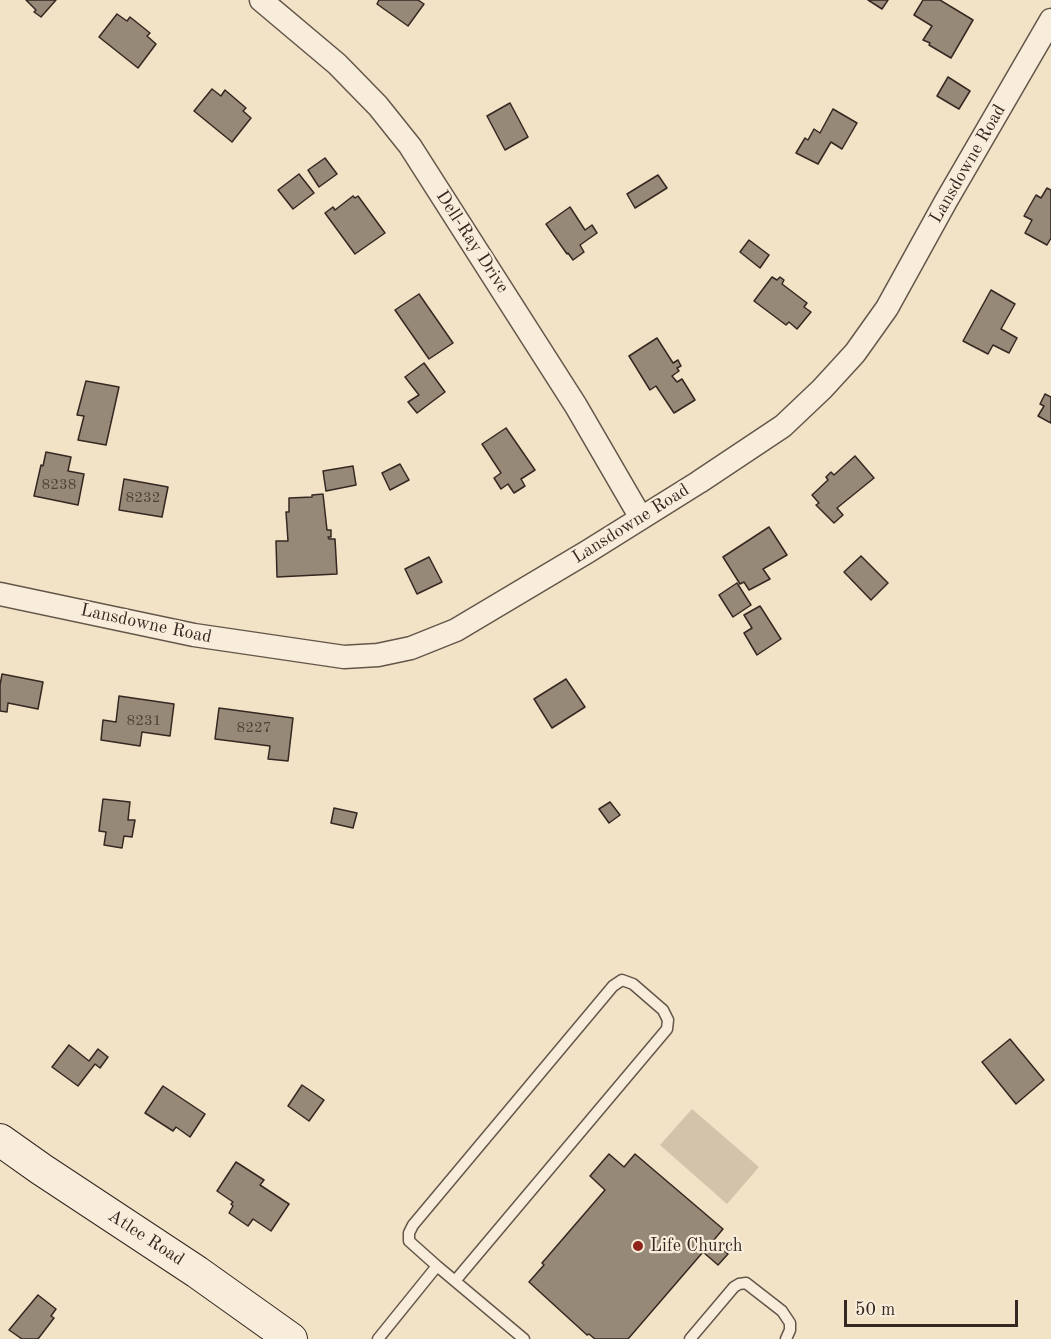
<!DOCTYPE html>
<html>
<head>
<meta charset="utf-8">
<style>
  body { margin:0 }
  #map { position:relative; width:1051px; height:1339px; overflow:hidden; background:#f2e3c6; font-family:"Old Standard TT",serif }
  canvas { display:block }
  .scale { position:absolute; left:844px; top:1300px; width:174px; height:27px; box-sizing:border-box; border:3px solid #352721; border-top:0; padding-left:8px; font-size:18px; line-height:21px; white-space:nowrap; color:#352721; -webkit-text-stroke:4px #f7edda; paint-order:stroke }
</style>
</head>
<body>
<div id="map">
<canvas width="1051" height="1339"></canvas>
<div class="scale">50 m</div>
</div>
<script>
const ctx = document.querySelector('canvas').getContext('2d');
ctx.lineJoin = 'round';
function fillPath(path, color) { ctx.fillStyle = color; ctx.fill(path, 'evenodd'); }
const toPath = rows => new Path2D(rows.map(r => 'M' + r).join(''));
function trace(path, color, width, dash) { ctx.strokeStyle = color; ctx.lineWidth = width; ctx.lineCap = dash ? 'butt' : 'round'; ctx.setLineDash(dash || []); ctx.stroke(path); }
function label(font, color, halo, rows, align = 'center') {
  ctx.font = font + ' "Old Standard TT",serif'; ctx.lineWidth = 4.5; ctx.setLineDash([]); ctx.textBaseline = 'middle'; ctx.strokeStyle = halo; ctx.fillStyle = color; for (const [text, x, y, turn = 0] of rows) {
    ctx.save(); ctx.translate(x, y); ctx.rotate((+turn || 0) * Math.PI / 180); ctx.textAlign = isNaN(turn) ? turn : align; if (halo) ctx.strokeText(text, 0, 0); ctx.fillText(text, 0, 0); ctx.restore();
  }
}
fillPath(toPath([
  [692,1109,759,1167,727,1204,660,1145]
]), '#d2c3aa');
const building = toPath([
  [26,0,56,0,41,17,34,12,36,10,26,0],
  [379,0,418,0,424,4,408,26,377,4,379,0],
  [868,0,888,0,882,9,868,0],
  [923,0,940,0,973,20,951,58,929,45,930,43,923,40,932,26,914,15,923,0],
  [117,14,127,21,130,17,150,33,147,36,156,44,138,68,99,37,117,14],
  [948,77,970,91,959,109,937,96,948,77],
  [212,89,221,96,225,90,246,108,243,111,251,118,232,142,194,111,212,89],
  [510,103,528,137,505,150,487,116,510,103],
  [833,109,857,123,842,149,831,142,818,164,796,153,805,138,808,140,814,129,820,133,833,109],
  [325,158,337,174,319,187,308,170,325,158],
  [299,174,314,193,293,209,278,190,299,174],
  [658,175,667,188,635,208,627,194,658,175],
  [1047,188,1051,190,1051,238,1047,245,1025,233,1032,220,1024,216,1036,195,1041,198,1047,188],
  [353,196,355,198,358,196,385,233,355,254,325,213,333,207,335,210,353,196],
  [570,207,585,230,592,225,597,233,580,245,584,252,573,260,568,253,567,254,546,224,570,207],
  [749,240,769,255,760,268,740,252,749,240],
  [772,277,777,280,780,277,784,280,782,284,807,303,804,307,811,312,797,329,789,322,786,325,754,301,772,277],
  [991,290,1015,304,1001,329,1017,338,1009,353,993,345,988,354,963,341,991,290],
  [419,294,453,343,429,359,395,310,419,294],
  [657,338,673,363,678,360,681,366,677,368,679,371,672,376,677,382,682,379,695,400,674,413,656,386,650,390,629,356,657,338],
  [424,363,445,392,417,413,408,402,419,395,405,377,424,363],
  [86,381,119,387,106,445,78,440,84,416,77,415,86,381],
  [1045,394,1051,397,1051,423,1038,416,1044,406,1040,404,1045,394],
  [506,428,535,470,521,479,525,486,514,493,508,484,501,489,494,478,501,473,482,444,506,428],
  [46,452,71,457,68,471,84,474,78,505,34,496,41,465,43,466,46,452],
  [855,456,874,478,837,508,843,515,834,523,816,505,819,503,812,495,828,480,826,477,831,472,834,475,855,456],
  [400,464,409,480,390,490,382,473,400,464],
  [353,466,356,485,326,491,323,471,353,466],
  [124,479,168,487,162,517,119,510,124,479],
  [323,494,327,530,331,530,331,537,328,537,329,539,335,539,337,574,277,577,276,541,288,541,286,512,289,512,289,498,312,497,312,495,323,494],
  [769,527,787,555,763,569,770,579,749,590,744,582,740,584,723,557,769,527],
  [861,556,888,583,871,600,844,572,861,556],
  [429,557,442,582,417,594,405,569,429,557],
  [737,583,751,605,733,617,719,595,737,583],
  [760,606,781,639,757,655,744,633,752,628,744,615,760,606],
  [2,674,43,682,38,709,8,703,7,712,0,711,0,685,2,674],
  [566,679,585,707,552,728,534,699,566,679],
  [119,696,174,704,170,736,142,732,140,746,101,740,103,720,116,722,119,696],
  [219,708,293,718,288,761,268,759,270,746,215,739,219,708],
  [103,799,130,802,128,820,135,820,132,837,124,836,122,848,104,845,106,832,99,831,103,799],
  [610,802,620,815,609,823,599,809,610,802],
  [334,808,357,813,353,828,331,823,334,808],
  [1010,1039,1044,1080,1016,1104,982,1062,1010,1039],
  [69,1045,89,1061,98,1049,108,1057,100,1068,95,1064,78,1086,52,1067,69,1045],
  [302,1085,324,1100,309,1121,288,1106,302,1085],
  [163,1086,205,1114,190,1137,176,1127,173,1131,145,1113,163,1086],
  [609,1154,624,1167,635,1154,723,1229,713,1241,728,1254,718,1265,703,1252,628,1339,595,1339,589,1334,587,1335,529,1282,544,1265,542,1263,605,1190,590,1176,609,1154],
  [236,1162,264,1180,260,1185,289,1204,271,1231,253,1219,248,1226,229,1213,233,1206,231,1204,233,1202,217,1191,236,1162],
  [38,1295,56,1309,51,1316,54,1318,38,1339,22,1339,9,1330,38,1295]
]);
fillPath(building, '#978977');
trace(building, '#352721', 1.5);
const lane = toPath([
  [437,1266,409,1241,409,1233,413,1225,613,986,622,980,633,984,663,1010,668,1020,667,1029,455,1281],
  [378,1339,437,1266,524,1339],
  [690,1339,734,1287,739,1284,746,1283,782,1311,790,1323,790,1330,786,1339]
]);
const street = toPath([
  [261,0,337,64,378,106,410,146,576,406,641,518],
  [0,594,194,635,344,657,378,655,411,648,456,630,587,552,699,482,783,426,822,389,855,353,887,308,946,201,1051,20]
]);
const secondary = toPath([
  [0,1140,41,1169,197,1272,291,1339]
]);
trace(lane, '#64564a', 13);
trace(street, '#64564a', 25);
trace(secondary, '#352721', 34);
trace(lane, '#f7edda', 10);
trace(street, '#f7edda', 22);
trace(secondary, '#f7edda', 32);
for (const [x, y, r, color] of [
  [638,1246,6,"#8f2418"]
]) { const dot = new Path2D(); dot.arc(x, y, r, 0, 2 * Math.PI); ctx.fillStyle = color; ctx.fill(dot); trace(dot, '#f7edda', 2); }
label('15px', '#4e4036', null, [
  ["8238",59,485],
  ["8232",143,498],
  ["8231",144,721],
  ["8227",254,728]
]);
label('18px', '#352721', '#f7edda', [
  ["Lansdowne Road",968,164,-60],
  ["Dell-Ray Drive",472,242,57],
  ["Lansdowne Road",631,524,-32],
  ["Lansdowne Road",146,624,12],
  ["Atlee Road",146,1238,33]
]);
label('18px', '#352721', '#f7edda', [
  ["Life Church",650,1246]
], 'left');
</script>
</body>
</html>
